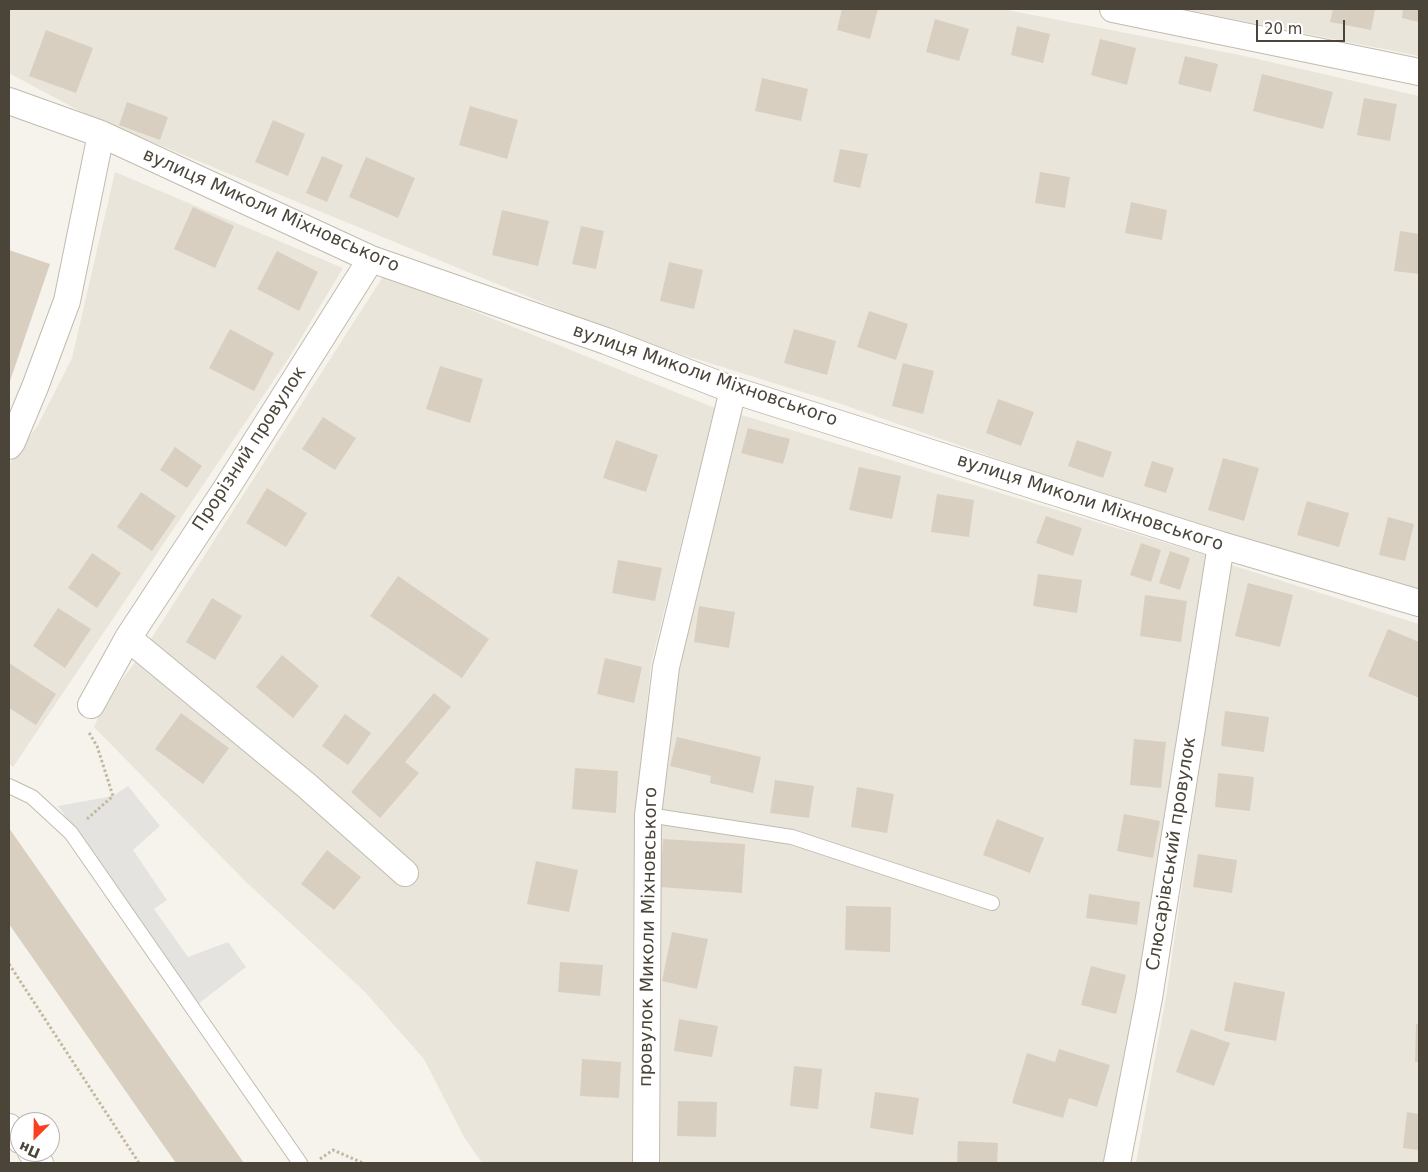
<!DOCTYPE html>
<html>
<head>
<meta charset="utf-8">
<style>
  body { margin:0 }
  #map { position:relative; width:1428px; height:1172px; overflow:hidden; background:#f6f3ec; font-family:"DejaVu Sans",sans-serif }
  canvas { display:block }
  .frame { position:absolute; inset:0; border:10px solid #4b4439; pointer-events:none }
  .north { position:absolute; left:10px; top:1112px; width:50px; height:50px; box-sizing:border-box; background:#fff; border:1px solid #b7b4b0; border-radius:50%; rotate:203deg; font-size:14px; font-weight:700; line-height:20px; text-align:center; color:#4b4439 }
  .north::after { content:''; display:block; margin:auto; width:18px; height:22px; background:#fc3f1d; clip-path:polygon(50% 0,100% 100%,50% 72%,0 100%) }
  .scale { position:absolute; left:1256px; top:20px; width:89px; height:22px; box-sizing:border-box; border:2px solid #4b4439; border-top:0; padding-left:6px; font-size:15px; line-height:18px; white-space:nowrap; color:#4b4439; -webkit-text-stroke:4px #fff; paint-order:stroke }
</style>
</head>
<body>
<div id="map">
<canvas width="1428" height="1172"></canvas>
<div class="frame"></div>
<div class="north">Пн</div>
<div class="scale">20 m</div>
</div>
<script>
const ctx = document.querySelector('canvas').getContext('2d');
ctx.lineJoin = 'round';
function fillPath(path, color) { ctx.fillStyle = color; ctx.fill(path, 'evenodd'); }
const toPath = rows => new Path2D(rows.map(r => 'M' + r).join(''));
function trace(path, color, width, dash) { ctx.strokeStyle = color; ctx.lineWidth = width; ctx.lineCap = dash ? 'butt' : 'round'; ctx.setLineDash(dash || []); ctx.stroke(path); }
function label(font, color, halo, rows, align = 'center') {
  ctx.font = font + ' "DejaVu Sans",sans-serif'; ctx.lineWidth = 4.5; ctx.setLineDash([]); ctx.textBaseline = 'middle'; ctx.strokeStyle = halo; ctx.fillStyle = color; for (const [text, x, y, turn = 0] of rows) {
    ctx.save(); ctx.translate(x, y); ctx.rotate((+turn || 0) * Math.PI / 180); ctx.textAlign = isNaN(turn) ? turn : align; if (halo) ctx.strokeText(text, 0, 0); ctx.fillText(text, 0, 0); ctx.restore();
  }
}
fillPath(toPath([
  [9,9,1002,9,1240,55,1419,96,1419,591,1127,504,841,404,629,338,319,211,87,115,9,73],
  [1182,9,1419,9,1419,56],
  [115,172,343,268,292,353,13,767,9,763,9,464,38,425,72,358],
  [384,275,715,408,651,664,635,837,632,1163,482,1163,464,1137,424,1059,364,991,246,882,94,727,104,704,142,653],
  [738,414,1206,555,1140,982,1107,1163,656,1163,657,813,675,665],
  [1228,564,1419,624,1419,1163,1136,1163,1167,991]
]), '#eae5da');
fillPath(toPath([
  [128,786,160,826,133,850,167,900,154,909,188,957,228,942,246,967,198,1004,58,806,113,796]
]), '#e5e3e0');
fillPath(toPath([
  [842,9,878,9,870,39,837,30],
  [1333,9,1375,9,1371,30,1330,22],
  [1403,9,1419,9,1419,22,1402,18],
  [935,19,969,29,959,61,926,52],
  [1017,26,1050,34,1043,63,1011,55],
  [46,30,93,48,76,93,29,76],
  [1100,39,1136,48,1127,85,1091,75],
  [1185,56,1218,64,1211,92,1178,84],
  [1262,74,1333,92,1323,129,1253,111],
  [762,78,808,89,801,121,755,111],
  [1364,98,1397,104,1390,141,1357,135],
  [127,102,168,117,160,140,119,125],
  [470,106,518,120,507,159,459,145],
  [273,120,305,134,288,176,255,162],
  [840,149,868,154,860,188,833,182],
  [322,156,343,165,327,202,306,193],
  [366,157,415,178,398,218,349,197],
  [1040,172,1070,177,1065,208,1035,203],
  [1131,202,1167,210,1162,240,1125,233],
  [193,207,234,226,215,268,174,249],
  [502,210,549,221,538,266,492,255],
  [581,226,604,231,596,269,572,264],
  [1400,231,1419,234,1419,274,1394,271],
  [9,250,50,264,9,384],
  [277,251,318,272,299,311,257,289],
  [669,262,703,270,694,309,660,301],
  [869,311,908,324,896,360,857,347],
  [230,329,274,353,254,391,209,368],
  [794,329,836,341,827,375,784,363],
  [903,363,934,371,923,414,892,406],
  [440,366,483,379,470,423,426,409],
  [998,399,1034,412,1021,446,986,433],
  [323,417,356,438,335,470,302,449],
  [748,428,790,439,783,464,741,453],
  [616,440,658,455,646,492,603,478],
  [1077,440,1112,452,1103,478,1068,466],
  [175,447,202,466,187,488,160,470],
  [1223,458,1259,468,1244,521,1208,510],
  [1152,461,1174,468,1166,493,1144,486],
  [859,467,901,476,892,519,849,510],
  [267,488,307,513,286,547,246,523],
  [141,492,176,516,152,551,117,527],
  [937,494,974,500,969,537,931,532],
  [1307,501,1349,513,1339,547,1297,535],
  [1046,516,1082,528,1073,556,1036,543],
  [1388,517,1414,524,1405,561,1379,555],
  [1141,543,1161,550,1151,582,1130,575],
  [1170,551,1190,558,1180,590,1159,583],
  [92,553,121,573,97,608,68,588],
  [618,560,662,568,655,601,612,593],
  [1038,574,1082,580,1077,613,1033,606],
  [398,576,489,639,462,678,370,616],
  [1248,583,1293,595,1280,647,1235,636],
  [1145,595,1187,601,1181,642,1140,636],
  [212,598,242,616,215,660,186,642],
  [699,606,735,612,729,648,694,642],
  [58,608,91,629,65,668,33,646],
  [1388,629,1419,642,1419,698,1368,676],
  [282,655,319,686,293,718,256,687],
  [605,658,642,667,634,703,597,694],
  [9,663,56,694,36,725,9,708],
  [434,693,451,707,405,762,419,773,380,818,351,792],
  [1225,711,1269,717,1264,752,1221,746],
  [181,713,229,748,203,784,155,749],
  [345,714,371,733,348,765,322,746],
  [677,737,761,757,753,793,710,783,711,776,670,766],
  [1134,739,1166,742,1161,788,1130,785],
  [575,768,618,771,616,813,572,809],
  [1218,773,1254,777,1250,811,1215,807],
  [775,780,814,786,809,818,770,813],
  [857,787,894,794,887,833,851,827],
  [1124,814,1160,821,1153,858,1117,851],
  [997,819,1044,838,1030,873,983,855],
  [9,828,111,974,244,1163,176,1163,159,1139,9,924],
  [663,839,745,844,742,893,660,887],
  [327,850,361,877,334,910,301,884],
  [1198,854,1237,860,1232,893,1193,887],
  [536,861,578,870,569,912,527,904],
  [1089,894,1140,902,1137,925,1086,918],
  [846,906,891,907,890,952,845,950],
  [672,932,708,939,697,989,662,981],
  [560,962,603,965,600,996,558,992],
  [1091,966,1126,975,1116,1014,1081,1005],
  [1234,982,1285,992,1276,1041,1224,1031],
  [679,1019,718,1026,712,1057,674,1051],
  [1416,1024,1419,1024,1419,1062,1415,1062],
  [1191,1029,1230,1043,1214,1086,1176,1072],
  [1059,1049,1110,1065,1097,1107,1069,1098,1063,1118,1012,1103,1027,1053,1055,1062],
  [582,1059,621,1062,619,1098,580,1096],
  [794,1066,822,1069,818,1109,790,1106],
  [875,1092,919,1098,913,1135,870,1128],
  [678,1101,717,1102,716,1137,677,1136],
  [1407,1112,1419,1114,1419,1150,1403,1148],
  [958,1141,998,1143,997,1163,957,1163]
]), '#d8cfc1');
const lane = toPath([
  [9,786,32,797,71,833,300,1163],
  [648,815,792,837,992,903]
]);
const street = toPath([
  [1113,9,1419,72],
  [9,101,101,134,371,259,606,341,733,390,1221,545,1419,603],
  [9,446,12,442,35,387,67,301,101,134],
  [128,638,306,785,405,873],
  [91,705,128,638,226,489,371,259],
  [9,1127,20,1140],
  [31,1152,40,1163],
  [646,1163,648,815,666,667,733,390],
  [1117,1163,1149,998,1221,545]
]);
trace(lane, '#c2bbae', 16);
trace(street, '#c2bbae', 28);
trace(toPath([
  [87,819,113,796,97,746,88,731],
  [9,964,139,1163],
  [320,1159,333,1150,363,1163]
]), '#c4b79f', 3, [2.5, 2.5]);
trace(lane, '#fff', 14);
trace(street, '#fff', 26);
label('18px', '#4b4439', '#fff', [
  ["вулиця Миколи Міхновського",271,211,24],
  ["вулиця Миколи Міхновського",705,376,19],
  ["Прорізний провулок",250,449,-57],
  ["вулиця Миколи Міхновського",1090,503,18],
  ["Слюсарівський провулок",1172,854,-81],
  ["провулок Миколи Міхновського",649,937,-89]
]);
</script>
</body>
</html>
